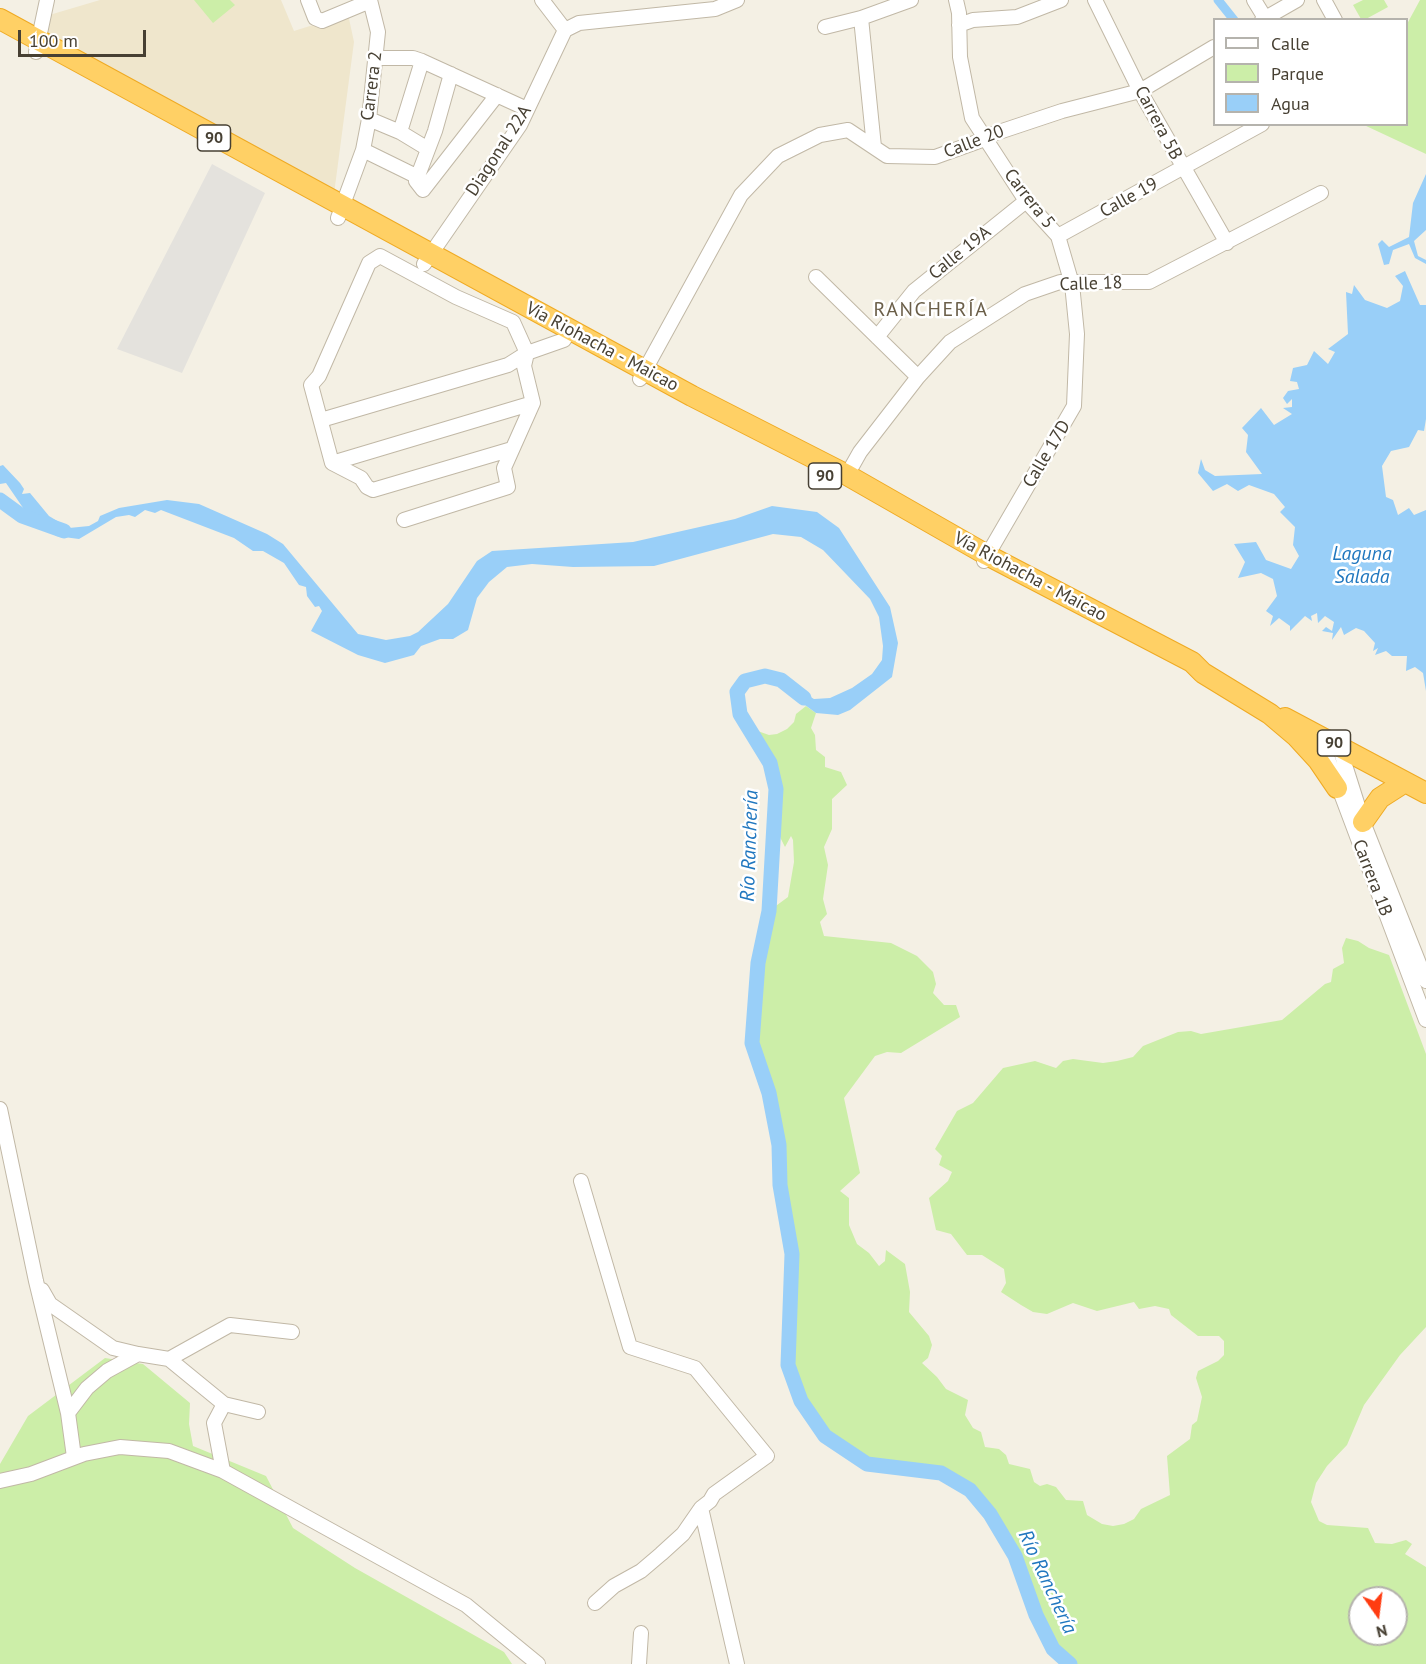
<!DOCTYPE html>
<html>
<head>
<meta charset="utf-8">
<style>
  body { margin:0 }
  #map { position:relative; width:1426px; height:1664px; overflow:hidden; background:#f4f0e4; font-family:"PT Sans",sans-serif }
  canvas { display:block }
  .legend { position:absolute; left:1213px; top:18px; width:195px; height:108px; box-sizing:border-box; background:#fff; border:2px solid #b5b3ad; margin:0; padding:8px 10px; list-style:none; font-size:18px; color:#474033 }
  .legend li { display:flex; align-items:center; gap:12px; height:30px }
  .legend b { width:30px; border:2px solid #b5b3ad }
  .north { position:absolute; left:1348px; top:1586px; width:60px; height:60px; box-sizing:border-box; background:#fff; border:2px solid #b5b3ad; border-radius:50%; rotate:166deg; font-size:16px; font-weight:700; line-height:24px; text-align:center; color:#474033 }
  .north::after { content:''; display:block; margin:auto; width:21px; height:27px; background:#ff3c11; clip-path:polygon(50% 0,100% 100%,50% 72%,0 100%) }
  .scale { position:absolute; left:18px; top:30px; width:128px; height:27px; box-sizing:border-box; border:3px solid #474033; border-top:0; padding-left:8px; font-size:18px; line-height:21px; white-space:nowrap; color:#474033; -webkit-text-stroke:4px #fff; paint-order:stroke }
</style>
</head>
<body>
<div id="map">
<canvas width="1426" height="1664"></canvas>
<ul class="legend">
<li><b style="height:8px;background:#fff"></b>Calle</li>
<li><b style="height:16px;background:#cceea8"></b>Parque</li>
<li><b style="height:16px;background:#99cff8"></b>Agua</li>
</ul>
<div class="north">N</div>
<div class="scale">100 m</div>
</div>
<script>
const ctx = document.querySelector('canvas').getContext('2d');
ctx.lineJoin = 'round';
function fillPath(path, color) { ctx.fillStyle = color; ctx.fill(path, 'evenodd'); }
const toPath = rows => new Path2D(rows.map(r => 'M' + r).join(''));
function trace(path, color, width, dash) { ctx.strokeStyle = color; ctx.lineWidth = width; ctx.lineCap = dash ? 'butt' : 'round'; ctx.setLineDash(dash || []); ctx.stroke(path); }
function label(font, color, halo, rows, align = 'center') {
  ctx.font = font + ' "PT Sans",sans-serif'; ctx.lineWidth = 5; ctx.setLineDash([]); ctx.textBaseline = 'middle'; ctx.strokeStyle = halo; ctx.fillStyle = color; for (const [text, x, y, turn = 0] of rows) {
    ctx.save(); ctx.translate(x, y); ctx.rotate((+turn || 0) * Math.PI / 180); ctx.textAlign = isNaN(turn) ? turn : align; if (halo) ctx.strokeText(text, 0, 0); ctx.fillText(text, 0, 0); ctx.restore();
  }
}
fillPath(toPath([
  [100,0,281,0,294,31,348,14,354,42,334,194,40,38,46,16]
]), '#efe6cc');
fillPath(toPath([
  [194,0,230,0,235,5,213,23],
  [1363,0,1384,0,1388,7,1366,19,1361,19,1353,5],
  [1420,0,1426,0,1426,154,1364,125,1406,124,1407,24],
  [806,706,816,713,811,728,815,735,816,750,825,757,825,767,841,772,847,785,832,799,832,829,824,847,828,865,823,899,827,914,820,922,824,936,891,943,917,956,933,972,936,984,933,993,944,1005,956,1005,960,1017,901,1053,887,1052,875,1056,844,1098,860,1173,840,1191,849,1198,849,1225,857,1244,869,1253,879,1266,885,1261,886,1250,905,1264,910,1292,909,1312,929,1336,932,1345,928,1358,922,1363,937,1377,946,1389,968,1400,965,1415,973,1428,981,1432,985,1447,999,1449,1006,1455,1009,1464,1030,1469,1034,1482,1040,1486,1047,1484,1056,1487,1066,1500,1083,1501,1087,1515,1102,1524,1113,1526,1124,1524,1134,1519,1141,1509,1170,1495,1167,1456,1190,1439,1192,1425,1197,1421,1202,1397,1196,1378,1198,1371,1218,1361,1224,1355,1224,1341,1219,1336,1198,1336,1171,1315,1169,1309,1155,1306,1139,1309,1134,1302,1097,1311,1073,1303,1047,1314,1033,1312,1021,1305,1001,1292,1006,1283,1004,1269,982,1255,967,1255,951,1234,936,1230,929,1198,948,1181,952,1172,939,1165,942,1156,935,1149,957,1111,973,1103,1003,1068,1035,1061,1056,1068,1063,1061,1073,1059,1103,1063,1117,1061,1133,1057,1143,1046,1178,1032,1191,1031,1201,1034,1282,1020,1325,984,1331,982,1333,969,1344,963,1342,948,1346,938,1358,941,1369,948,1389,955,1426,1054,1426,1327,1400,1355,1364,1405,1347,1445,1327,1466,1316,1483,1311,1502,1319,1521,1327,1525,1368,1528,1375,1543,1392,1544,1406,1540,1412,1544,1405,1554,1426,1567,1426,1664,1070,1664,1053,1649,1036,1615,1015,1556,990,1514,970,1490,941,1473,867,1464,825,1436,801,1401,788,1365,792,1254,780,1185,779,1145,770,1096,752,1043,758,963,769,911,788,897,794,862,793,840,791,836,785,847,779,835,782,786,780,776,776,770,772,771,769,762,749,731,752,729,769,735,777,734,787,729,794,722,796,714],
  [1360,1598,1396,1598,1396,1634,1360,1634],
  [105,1358,143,1364,190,1403,189,1424,193,1446,266,1476,293,1528,355,1568,504,1652,512,1664,0,1664,0,1464,28,1416]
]), '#cceea8');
fillPath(toPath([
  [212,164,265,193,182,373,117,349]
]), '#e4e2dd');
fillPath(toPath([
  [1426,174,1426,230,1414,241,1418,256,1426,260,1426,264,1415,258,1409,244,1393,250,1389,264,1384,265,1378,244,1382,240,1389,247,1409,237,1413,203],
  [1405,271,1420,305,1426,305,1426,419,1424,431,1418,430,1409,447,1391,451,1382,466,1386,497,1393,500,1398,515,1409,508,1414,515,1426,510,1426,691,1423,673,1415,667,1406,671,1407,656,1392,656,1386,651,1375,655,1378,648,1373,651,1375,643,1364,631,1356,628,1344,635,1341,627,1332,640,1333,633,1322,631,1326,627,1332,631,1334,622,1325,616,1318,623,1317,613,1311,616,1312,621,1305,616,1290,631,1290,626,1279,618,1270,626,1273,616,1266,611,1277,596,1273,579,1261,573,1238,578,1245,562,1234,544,1256,542,1266,560,1291,569,1299,556,1293,545,1295,527,1280,512,1285,507,1274,494,1249,485,1238,491,1227,484,1213,491,1198,473,1201,459,1205,470,1215,476,1262,474,1246,452,1248,435,1242,428,1261,408,1274,425,1292,414,1283,408,1292,407,1292,399,1287,404,1283,398,1288,391,1299,389,1297,382,1290,381,1293,368,1307,365,1314,351,1328,364,1335,352,1328,349,1348,334,1346,292,1352,294,1354,285,1365,300,1387,308,1400,301,1403,286,1395,276],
  [3,465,20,483,24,489,22,494,30,493,49,516,69,528,89,526,98,521,100,516,119,508,167,500,199,504,267,534,283,544,358,634,386,640,410,636,418,632,448,604,477,561,492,551,633,542,735,519,772,506,817,512,839,528,890,607,898,643,892,677,850,710,838,715,816,713,798,700,790,685,814,699,830,698,852,688,872,674,882,660,883,646,879,617,870,599,823,550,801,537,773,534,654,566,573,567,532,564,507,567,489,582,477,598,468,630,453,639,440,639,421,646,414,655,385,663,358,655,311,631,322,611,319,606,315,607,307,596,306,587,299,585,284,563,263,551,253,551,234,538,161,510,155,513,145,510,135,517,129,515,116,517,79,539,56,536,43,522,33,518,33,513,30,518,6,483,0,484,0,466]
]), '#99cff8');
trace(toPath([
  [1218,0,1234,20]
]), '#99cff8', 9);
trace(toPath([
  [0,500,22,516,64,531],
  [804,698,781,680,765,676,745,681,737,692,740,714,770,763,776,789,769,911,758,963,752,1043,769,1093,779,1145,780,1185,792,1254,788,1365,801,1401,825,1436,867,1464,941,1473,970,1490,990,1514,1015,1556,1036,1615,1053,1649,1070,1664]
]), '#99cff8', 15);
const minor = toPath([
  [308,0,315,18,322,21,370,1],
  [542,0,565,30],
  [956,0,959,13,960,57,972,118,1026,201,1058,236,1072,284,1077,334,1074,406,984,561],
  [1095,0,1140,91,1227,243],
  [1254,0,1265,18],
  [1324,0,1335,20],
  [861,18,874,147],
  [1262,20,1297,0],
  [959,25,973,20,1017,17,1061,0],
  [825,27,861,18,911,0],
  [36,52,47,0],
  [377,58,413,58,422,61,527,109],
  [451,74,435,131,416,181,423,190,497,95],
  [369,119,400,132,428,149],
  [400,132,422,61],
  [363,150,418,177],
  [338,218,363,150,369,119,378,32,370,0],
  [1058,236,1262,124],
  [424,264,520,125,565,30,579,23,715,9,737,0],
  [816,277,918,377],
  [877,337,914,291,1026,201],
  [640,379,741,195,778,156,820,135,848,130,887,156,935,157,985,139,993,134,1062,111,1140,91,1214,47],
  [321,420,508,365,527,353,513,322,456,297,380,256,369,263,319,376,311,385,332,463,361,478,367,487,373,490,512,449],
  [332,463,533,403],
  [847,475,860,452,918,377,950,342,1025,294,1060,282,1149,282,1321,193],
  [404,520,508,487,504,468,533,403,524,366,527,353,564,340,570,329],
  [1319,735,1426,1020],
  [1339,746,1363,822,1426,981],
  [0,1109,36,1281,68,1413,74,1457],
  [581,1181,630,1347,695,1368,767,1456,714,1494,710,1501,701,1508,737,1664],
  [42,1290,50,1304,113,1348,138,1354],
  [169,1359,230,1325,292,1332],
  [68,1413,87,1388,107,1371,138,1354,169,1359,224,1404,258,1412],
  [223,1471,214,1423,224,1404],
  [0,1481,31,1474,84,1454,120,1447,169,1451,223,1471,466,1605,538,1664],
  [595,1603,614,1586,641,1571,661,1554,683,1534,701,1508],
  [639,1664,641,1633]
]);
const highway = toPath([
  [0,19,692,396,847,475,987,555,1192,662,1203,673,1270,714,1296,736,1318,760,1337,788],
  [1285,718,1426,793],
  [1363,822,1380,798,1405,782]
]);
trace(minor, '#c1b8a6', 16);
trace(highway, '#efaa23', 22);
trace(minor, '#fff', 14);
trace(highway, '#ffd065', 20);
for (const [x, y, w] of [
  [214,138,33],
  [825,476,33],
  [1334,743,33]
]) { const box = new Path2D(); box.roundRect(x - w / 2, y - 13, w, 26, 4.5); ctx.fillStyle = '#fff'; ctx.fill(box); trace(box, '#474033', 1.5); }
label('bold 16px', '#474033', null, [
  ["90",214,138],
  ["90",825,476],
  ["90",1334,743]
]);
label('18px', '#474033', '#fff', [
  ["Carrera 2",372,86,-83],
  ["Carrera 5B",1158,123,62],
  ["Calle 20",974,142,-21],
  ["Diagonal 22A",499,151,-57],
  ["Calle 19",1129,198,-29],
  ["Carrera 5",1029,199,52],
  ["Calle 19A",960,253,-39],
  ["Calle 18",1091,284,-2],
  ["Vía Riohacha - Maicao",602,347,28],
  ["Calle 17D",1047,454,-59],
  ["Vía Riohacha - Maicao",1030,577,28],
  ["Carrera 1B",1372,878,69]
]);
ctx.letterSpacing = '1.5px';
label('20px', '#6b5f49', '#fff', [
  ["RANCHERÍA",931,310]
]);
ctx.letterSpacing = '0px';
label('italic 20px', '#2077bf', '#fff', [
  ["Laguna",1362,554],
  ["Salada",1362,577],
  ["Río Ranchería",750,846,-88],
  ["Río Ranchería",1047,1582,65]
]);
</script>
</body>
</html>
